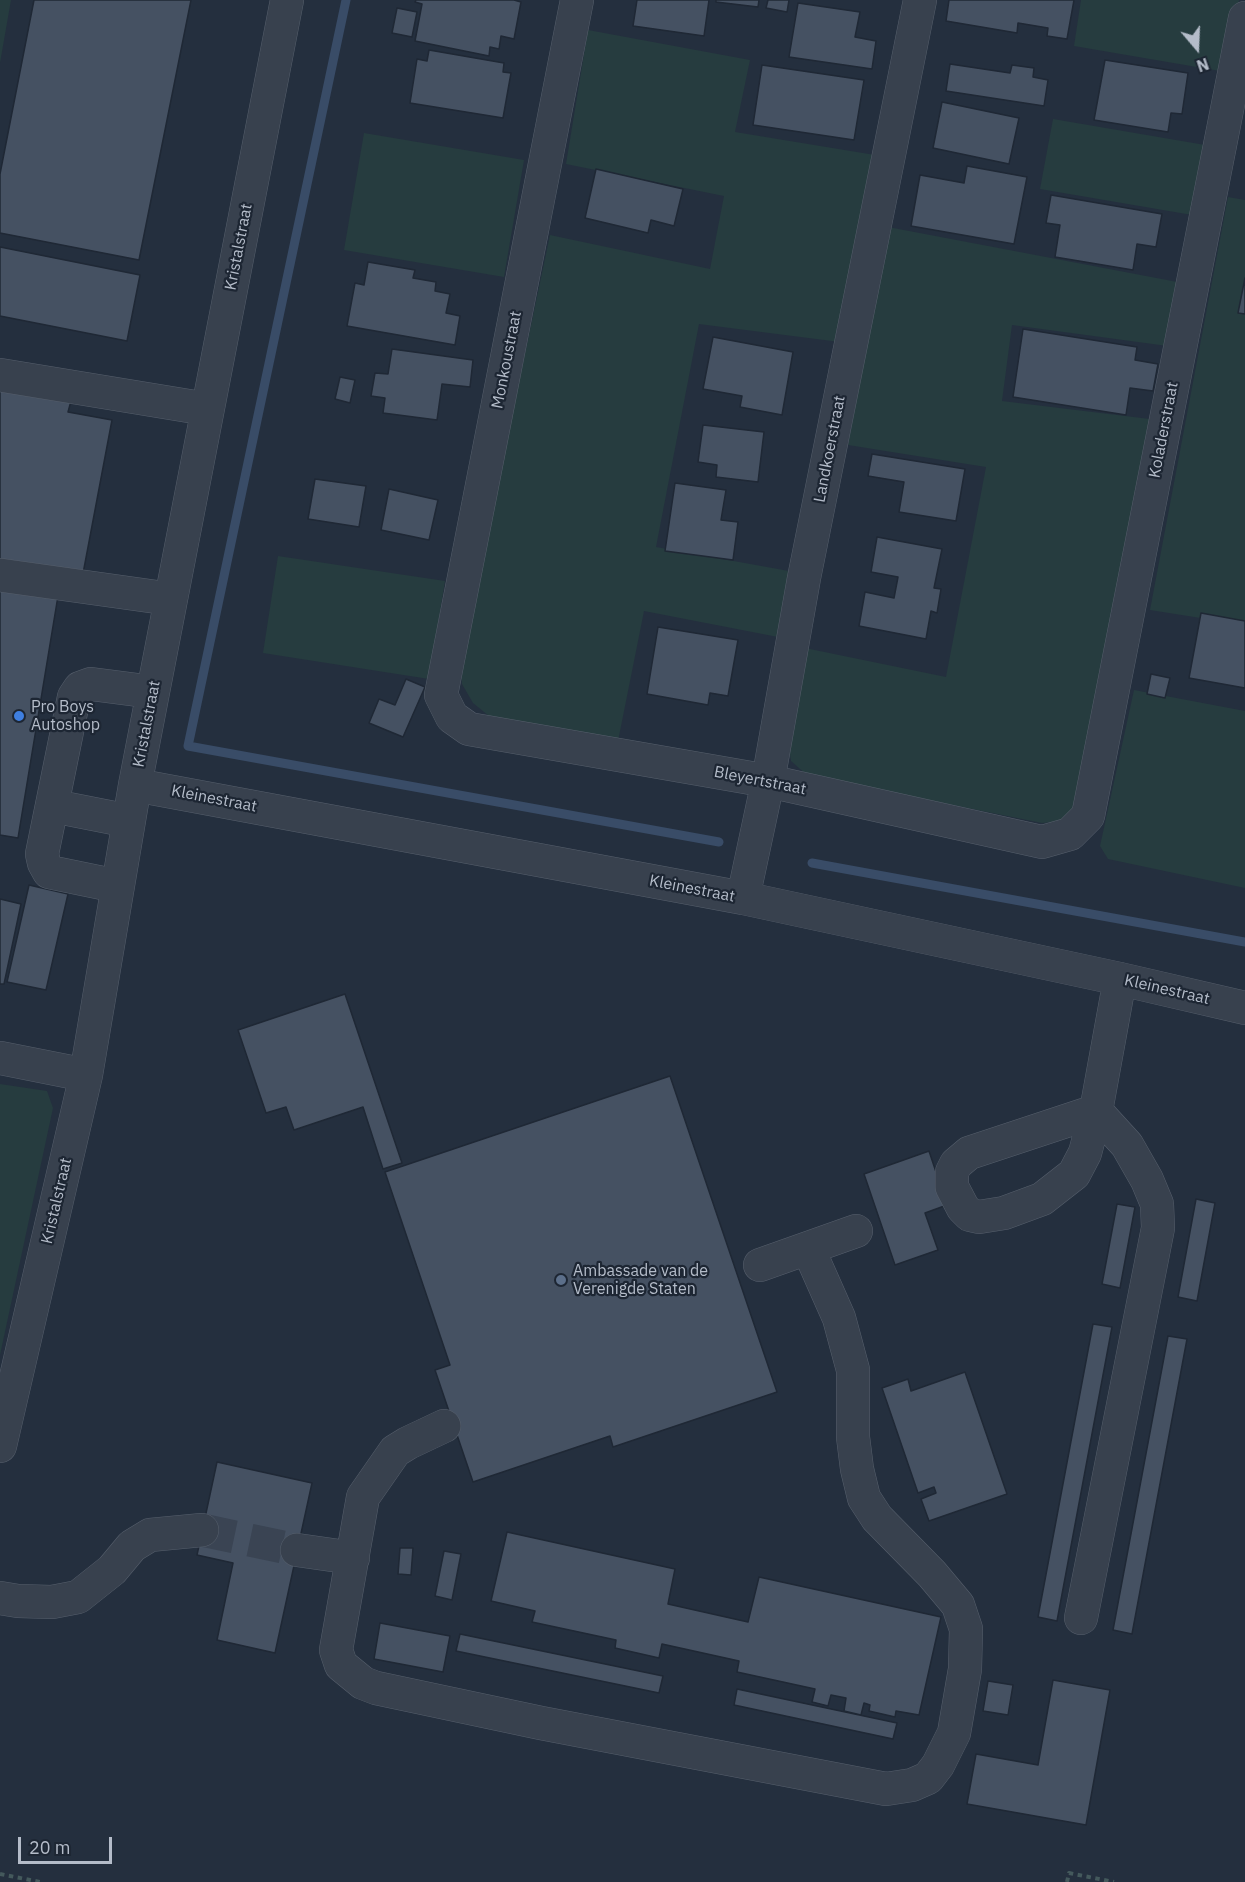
<!DOCTYPE html>
<html>
<head>
<meta charset="utf-8">
<style>
  body { margin:0 }
  #map { position:relative; width:1245px; height:1882px; overflow:hidden; background:#242f3e; font-family:"IBM Plex Sans",sans-serif }
  canvas { display:block }
  .north { position:absolute; left:1167px; top:18px; width:60px; height:60px; -webkit-text-stroke:4px #1d2633; paint-order:stroke; rotate:161deg; font-size:16px; font-weight:700; line-height:24px; text-align:center; color:#b4bcc9 }
  .north::after { content:''; display:block; margin:auto; width:21px; height:27px; background:#b4bcc9; clip-path:polygon(50% 0,100% 100%,50% 72%,0 100%) }
  .scale { position:absolute; left:18px; top:1837px; width:94px; height:27px; box-sizing:border-box; border:3px solid #b4bcc9; border-top:0; padding-left:8px; font-size:18px; line-height:21px; white-space:nowrap; color:#b4bcc9; -webkit-text-stroke:4px #1d2633; paint-order:stroke }
</style>
</head>
<body>
<div id="map">
<canvas width="1245" height="1882"></canvas>
<div class="north">N</div>
<div class="scale">20 m</div>
</div>
<script>
const ctx = document.querySelector('canvas').getContext('2d');
ctx.lineJoin = 'round';
function fillPath(path, color) { ctx.fillStyle = color; ctx.fill(path, 'evenodd'); }
const toPath = rows => new Path2D(rows.map(r => 'M' + r).join(''));
function trace(path, color, width, dash) { ctx.strokeStyle = color; ctx.lineWidth = width; ctx.lineCap = dash ? 'butt' : 'round'; ctx.setLineDash(dash || []); ctx.stroke(path); }
function label(font, color, halo, rows, align = 'center') {
  ctx.font = font + ' "IBM Plex Sans",sans-serif'; ctx.lineWidth = 4.5; ctx.setLineDash([]); ctx.textBaseline = 'middle'; ctx.strokeStyle = halo; ctx.fillStyle = color; for (const [text, x, y, turn = 0] of rows) {
    ctx.save(); ctx.translate(x, y); ctx.rotate((+turn || 0) * Math.PI / 180); ctx.textAlign = isNaN(turn) ? turn : align; if (halo) ctx.strokeText(text, 0, 0); ctx.fillText(text, 0, 0); ctx.restore();
  }
}
fillPath(toPath([
  [0,0,11,0,0,63],
  [1081,0,1239,0,1226,72,1074,46],
  [588,30,750,60,735,132,875,155,840,342,699,324,656,547,789,571,778,637,644,611,618,741,489,716,473,703,462,684,460,663,550,235,710,269,724,196,566,164],
  [1053,119,1211,146,1198,216,1040,189],
  [364,133,524,160,504,277,344,250],
  [1228,197,1245,200,1245,625,1150,610],
  [888,227,1188,284,1175,347,1012,325,1002,401,1158,420,1071,820,1042,823,808,776,791,761,788,741,805,648,946,677,986,467,848,445],
  [278,556,445,581,429,679,263,653],
  [1134,690,1245,711,1245,888,1108,859,1100,846],
  [0,1084,47,1091,53,1108,0,1355]
]), '#263c3f');
trace(toPath([
  [346,0,188,746,719,842],
  [812,863,1245,942]
]), '#394c67', 9);
const building = toPath([
  [34,0,191,0,139,260,0,233,0,174,34,0],
  [416,0,514,0,521,2,514,39,501,36,499,49,490,47,489,56,415,41,422,4,415,2,416,0],
  [637,0,709,0,704,36,633,26,637,0],
  [716,0,759,0,758,7,716,2,716,0],
  [768,0,789,0,787,12,766,8,768,0],
  [949,0,1074,0,1067,39,1047,36,1048,28,1018,23,1017,33,946,21,949,0],
  [798,3,860,12,855,37,876,41,872,69,789,57,798,3],
  [397,8,417,12,412,37,392,33,397,8],
  [429,50,504,63,503,72,511,73,503,118,410,103,417,59,427,61,429,50],
  [1105,60,1188,73,1182,114,1171,113,1168,132,1094,120,1105,60],
  [950,64,1010,73,1012,65,1034,68,1033,77,1048,80,1044,106,946,91,950,64],
  [762,65,864,80,854,140,753,125,762,65],
  [942,102,1019,118,1009,164,933,148,942,102],
  [967,166,1027,177,1014,244,911,226,920,175,964,183,967,166],
  [596,169,683,189,674,226,651,220,648,233,585,218,596,169],
  [1051,195,1162,214,1156,247,1137,244,1133,270,1055,257,1060,225,1046,223,1051,195],
  [0,247,140,275,127,341,0,316,0,247],
  [368,262,415,270,413,278,436,282,435,291,450,294,446,313,460,316,455,345,347,326,355,283,364,285,368,262],
  [1245,278,1245,314,1238,313,1245,278],
  [1023,329,1137,347,1135,360,1158,364,1153,391,1130,388,1126,415,1013,397,1023,329],
  [713,337,793,352,782,415,740,407,742,396,703,389,713,337],
  [392,349,473,360,470,387,442,384,437,420,383,413,385,398,371,396,375,373,388,374,392,349],
  [340,377,355,380,350,403,335,399,340,377],
  [0,388,71,401,68,412,112,420,82,579,0,564,0,388],
  [703,425,764,432,758,482,716,477,717,465,698,462,703,425],
  [872,454,965,469,956,521,899,512,904,482,868,476,872,454],
  [315,479,366,486,359,527,308,519,315,479],
  [675,483,726,490,721,520,738,522,733,560,665,551,675,483],
  [389,489,438,500,429,540,381,530,389,489],
  [877,537,942,549,934,588,941,589,937,613,931,611,926,639,859,626,865,592,894,598,898,577,871,572,877,537],
  [0,588,58,596,18,838,0,835,0,588],
  [1201,613,1245,621,1245,688,1189,678,1201,613],
  [658,627,738,640,728,696,710,693,708,705,647,694,658,627],
  [1151,674,1170,678,1165,698,1147,694,1151,674],
  [406,679,425,687,403,737,369,723,379,699,395,705,406,679],
  [29,885,68,894,46,990,7,982,29,885],
  [0,899,21,904,4,984,0,984,0,899],
  [345,994,402,1163,383,1169,363,1107,294,1130,286,1107,266,1113,238,1030,345,994],
  [670,1076,777,1392,613,1447,610,1436,473,1482,435,1370,450,1365,385,1172,670,1076],
  [929,1151,947,1205,925,1213,938,1250,895,1265,864,1174,929,1151],
  [1196,1199,1215,1203,1197,1301,1178,1297,1196,1199],
  [1117,1204,1135,1207,1120,1288,1102,1284,1117,1204],
  [1093,1324,1112,1327,1057,1621,1038,1617,1093,1324],
  [1168,1336,1187,1339,1132,1634,1113,1630,1168,1336],
  [965,1372,1007,1494,929,1521,921,1499,936,1493,934,1487,918,1493,882,1388,908,1379,911,1391,965,1372],
  [217,1462,312,1483,275,1653,217,1640,233,1563,197,1555,217,1462],
  [507,1532,675,1569,668,1604,748,1622,759,1577,941,1617,919,1715,896,1711,895,1717,869,1711,870,1705,864,1703,861,1715,844,1711,846,1698,831,1695,828,1706,812,1702,815,1689,737,1672,739,1661,662,1644,659,1658,615,1648,616,1640,532,1622,535,1611,491,1601,507,1532],
  [400,1548,413,1548,411,1575,398,1574,400,1548],
  [444,1551,461,1554,452,1600,435,1596,444,1551],
  [380,1623,450,1636,443,1672,374,1659,380,1623],
  [460,1634,663,1676,659,1693,456,1651,460,1634],
  [1053,1680,1110,1690,1086,1825,967,1804,976,1754,1038,1765,1053,1680],
  [988,1681,1013,1685,1008,1715,983,1711,988,1681],
  [737,1689,897,1723,893,1739,734,1705,737,1689]
]);
fillPath(building, '#455162');
trace(building, '#1f2835', 1.5);
trace(toPath([
  [202,1530,297,1550]
]), '#3a4453', 33, [33, 16]);
const minor = toPath([
  [577,0,441,695,452,717,469,729,768,781,1042,842,1070,834,1088,816,1245,18],
  [0,375,207,409],
  [0,575,171,599],
  [135,785,743,898,1120,979,1245,1008],
  [53,806,129,821],
  [117,886,49,872,44,863,42,854,74,697,80,688,91,684,153,692],
  [743,898,768,781,804,578,920,0],
  [0,1058,86,1075],
  [1096,1111,969,1153,956,1164,952,1172,952,1187,963,1208,970,1215,979,1217,1004,1213,1042,1199,1074,1174,1085,1153,1096,1111,1120,979],
  [760,1265,856,1231],
  [444,1426,408,1443,395,1451,363,1497,336,1650,341,1665,363,1683,376,1688,541,1723,886,1789,912,1785,928,1778,938,1765,954,1733,965,1669,966,1629,958,1605,932,1574,877,1518,864,1498,857,1469,853,1437,853,1370,839,1318,808,1248],
  [0,1446,86,1075,135,785,287,0],
  [297,1550,353,1558],
  [0,1598,18,1601,52,1602,78,1597,112,1570,132,1546,150,1535,202,1530],
  [1081,1618,1158,1228,1157,1204,1147,1180,1127,1145,1096,1111]
]);
trace(minor, '#565f6c', 34);
trace(toPath([
  [0,1874,40,1882],
  [1067,1882,1069,1873,1114,1882]
]), '#44595c', 4, [4.5, 4.5]);
trace(minor, '#38414e', 33);
for (const [x, y, r, color] of [
  [19,716,6,"#3f7fe0"],
  [561,1280,6,"#5c6f8a"]
]) { const dot = new Path2D(); dot.arc(x, y, r, 0, 2 * Math.PI); ctx.fillStyle = color; ctx.fill(dot); trace(dot, '#1d2633', 2); }
label('16px', '#b4bcc9', '#1d2633', [
  ["Kristalstraat",239,247,-79],
  ["Monkoustraat",507,360,-79],
  ["Koladerstraat",1164,430,-79],
  ["Landkoerstraat",830,449,-79],
  ["Kristalstraat",147,724,-79],
  ["Bleyertstraat",760,781,11],
  ["Kleinestraat",214,799,11],
  ["Kleinestraat",692,889,11],
  ["Kleinestraat",1167,990,13],
  ["Kristalstraat",57,1201,-77]
]);
label('16px', '#b4bcc9', '#1d2633', [
  ["Pro Boys",31,707],
  ["Autoshop",31,725],
  ["Ambassade van de",573,1271],
  ["Verenigde Staten",573,1289]
], 'left');
</script>
</body>
</html>
